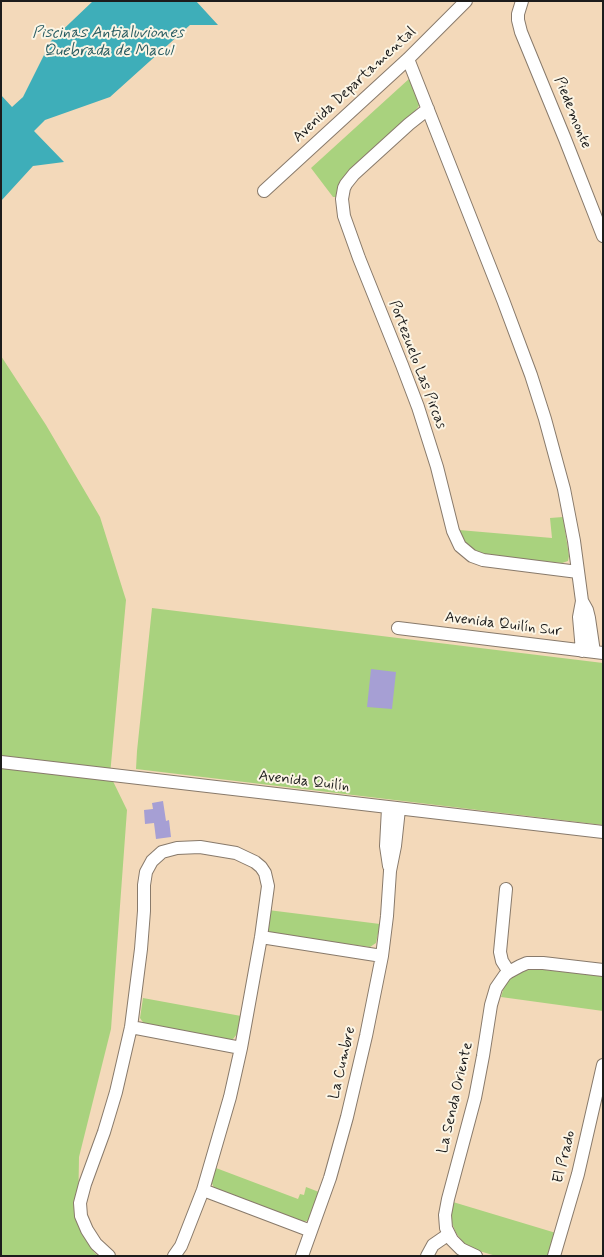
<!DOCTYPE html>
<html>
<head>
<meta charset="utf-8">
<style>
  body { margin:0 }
  #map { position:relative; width:604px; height:1257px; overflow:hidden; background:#f3d9ba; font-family:Mynerve,sans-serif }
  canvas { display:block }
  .frame { position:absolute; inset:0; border:2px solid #1c1c1c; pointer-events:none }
</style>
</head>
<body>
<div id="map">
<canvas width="604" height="1257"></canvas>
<div class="frame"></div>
</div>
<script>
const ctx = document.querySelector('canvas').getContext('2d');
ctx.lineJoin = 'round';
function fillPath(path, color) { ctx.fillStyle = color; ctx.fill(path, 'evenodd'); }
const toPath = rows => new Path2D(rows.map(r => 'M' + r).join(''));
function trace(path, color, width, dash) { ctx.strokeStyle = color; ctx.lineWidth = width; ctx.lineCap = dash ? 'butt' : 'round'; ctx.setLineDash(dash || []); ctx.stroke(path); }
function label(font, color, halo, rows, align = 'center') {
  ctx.font = font + ' Mynerve,sans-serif'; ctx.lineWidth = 4; ctx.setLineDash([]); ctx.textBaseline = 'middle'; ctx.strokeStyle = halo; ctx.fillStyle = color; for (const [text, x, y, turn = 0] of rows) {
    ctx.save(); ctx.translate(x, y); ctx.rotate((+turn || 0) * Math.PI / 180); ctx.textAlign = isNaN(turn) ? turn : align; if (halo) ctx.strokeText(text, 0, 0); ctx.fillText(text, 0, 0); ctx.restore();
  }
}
fillPath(toPath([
  [410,78,420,104,416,110,357,165,337,197,333,197,311,168],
  [1,356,46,425,100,517,126,600,110,775,127,810,111,1029,79,1157,78,1218,84,1235,94,1252,98,1256,1,1256],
  [563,517,569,556,568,561,562,563,486,555,474,551,465,543,459,530,552,538,550,518],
  [152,608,603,663,603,825,136,769,137,751],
  [268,910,380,924,376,943,370,947,271,934,266,929],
  [536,969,603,976,603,1011,501,997,504,987,511,978,523,971],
  [143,998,241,1016,237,1034,233,1039,229,1040,145,1024,142,1021,140,1018],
  [216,1168,298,1199,300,1194,304,1195,306,1187,319,1192,310,1218,307,1221,302,1222,214,1188,211,1181],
  [453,1202,556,1233,549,1256,496,1256,476,1250,466,1245,462,1241,456,1233,452,1223,452,1207]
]), '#a9d27e');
fillPath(toPath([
  [93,1,196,1,218,25,190,25,110,97,45,120,34,131,64,162,33,166,1,201,1,95,12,107,23,97,51,41]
]), '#3eaeb9');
fillPath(toPath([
  [371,669,396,672,392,709,367,707],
  [163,801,166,821,169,820,171,837,156,839,154,823,145,824,144,810,153,809,152,803]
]), '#a69fd4');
const minor = toPath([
  [522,1,518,14,518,20,521,32,565,139,603,236],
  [408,59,503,300,531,375,545,419,564,489,574,541,582,601,587,610,589,618,594,652],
  [428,109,409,124,354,174,346,184,344,188,342,199,344,216,359,258,402,365,418,407,437,467,453,531,460,546,472,556,483,560,578,572],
  [264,191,408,59,466,1],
  [582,601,579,617,582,651],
  [398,628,603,653],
  [1,762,603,832],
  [388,808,386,846,389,866],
  [506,889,500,952,502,961,509,972],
  [261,937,382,956],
  [131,1027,241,1048],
  [203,1190,311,1231],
  [109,1256,96,1244,87,1230,81,1216,80,1203,85,1184,104,1132,116,1092,131,1027,141,949,144,911,144,885,146,872,152,861,162,852,177,848,200,847,236,853,255,862,261,867,265,873,268,886,261,937,241,1048,230,1097,203,1190,185,1236,181,1246,174,1256],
  [302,1256,330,1178,347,1117,366,1036,382,956,387,916,390,871,395,846,399,809],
  [427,1256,433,1245,449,1234],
  [476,1256,461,1249,452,1240,446,1228,445,1215,448,1199,475,1098,483,1056,491,1005,496,988,505,975,509,972,520,966,527,963,543,963,603,970],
  [554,1256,578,1174,603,1065]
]);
trace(minor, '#887a6b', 14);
trace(minor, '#fff', 12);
label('15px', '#1c1c1c', '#fcf5e5', [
  ["Avenida Departamental",355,85,-43],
  ["Piedemonte",572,113,68],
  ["Portezuelo Las Pircas",417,365,69],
  ["Avenida Quilín Sur",503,625,7],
  ["Avenida Quilín",304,782,7],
  ["La Cumbre",343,1063,-77],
  ["La Senda Oriente",456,1098,-77],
  ["El Prado",565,1157,-76]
]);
label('italic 16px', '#2b5e63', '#fcf5e5', [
  ["Piscinas Antialuviones",108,34],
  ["Quebrada de Macul",108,52]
]);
</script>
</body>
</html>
